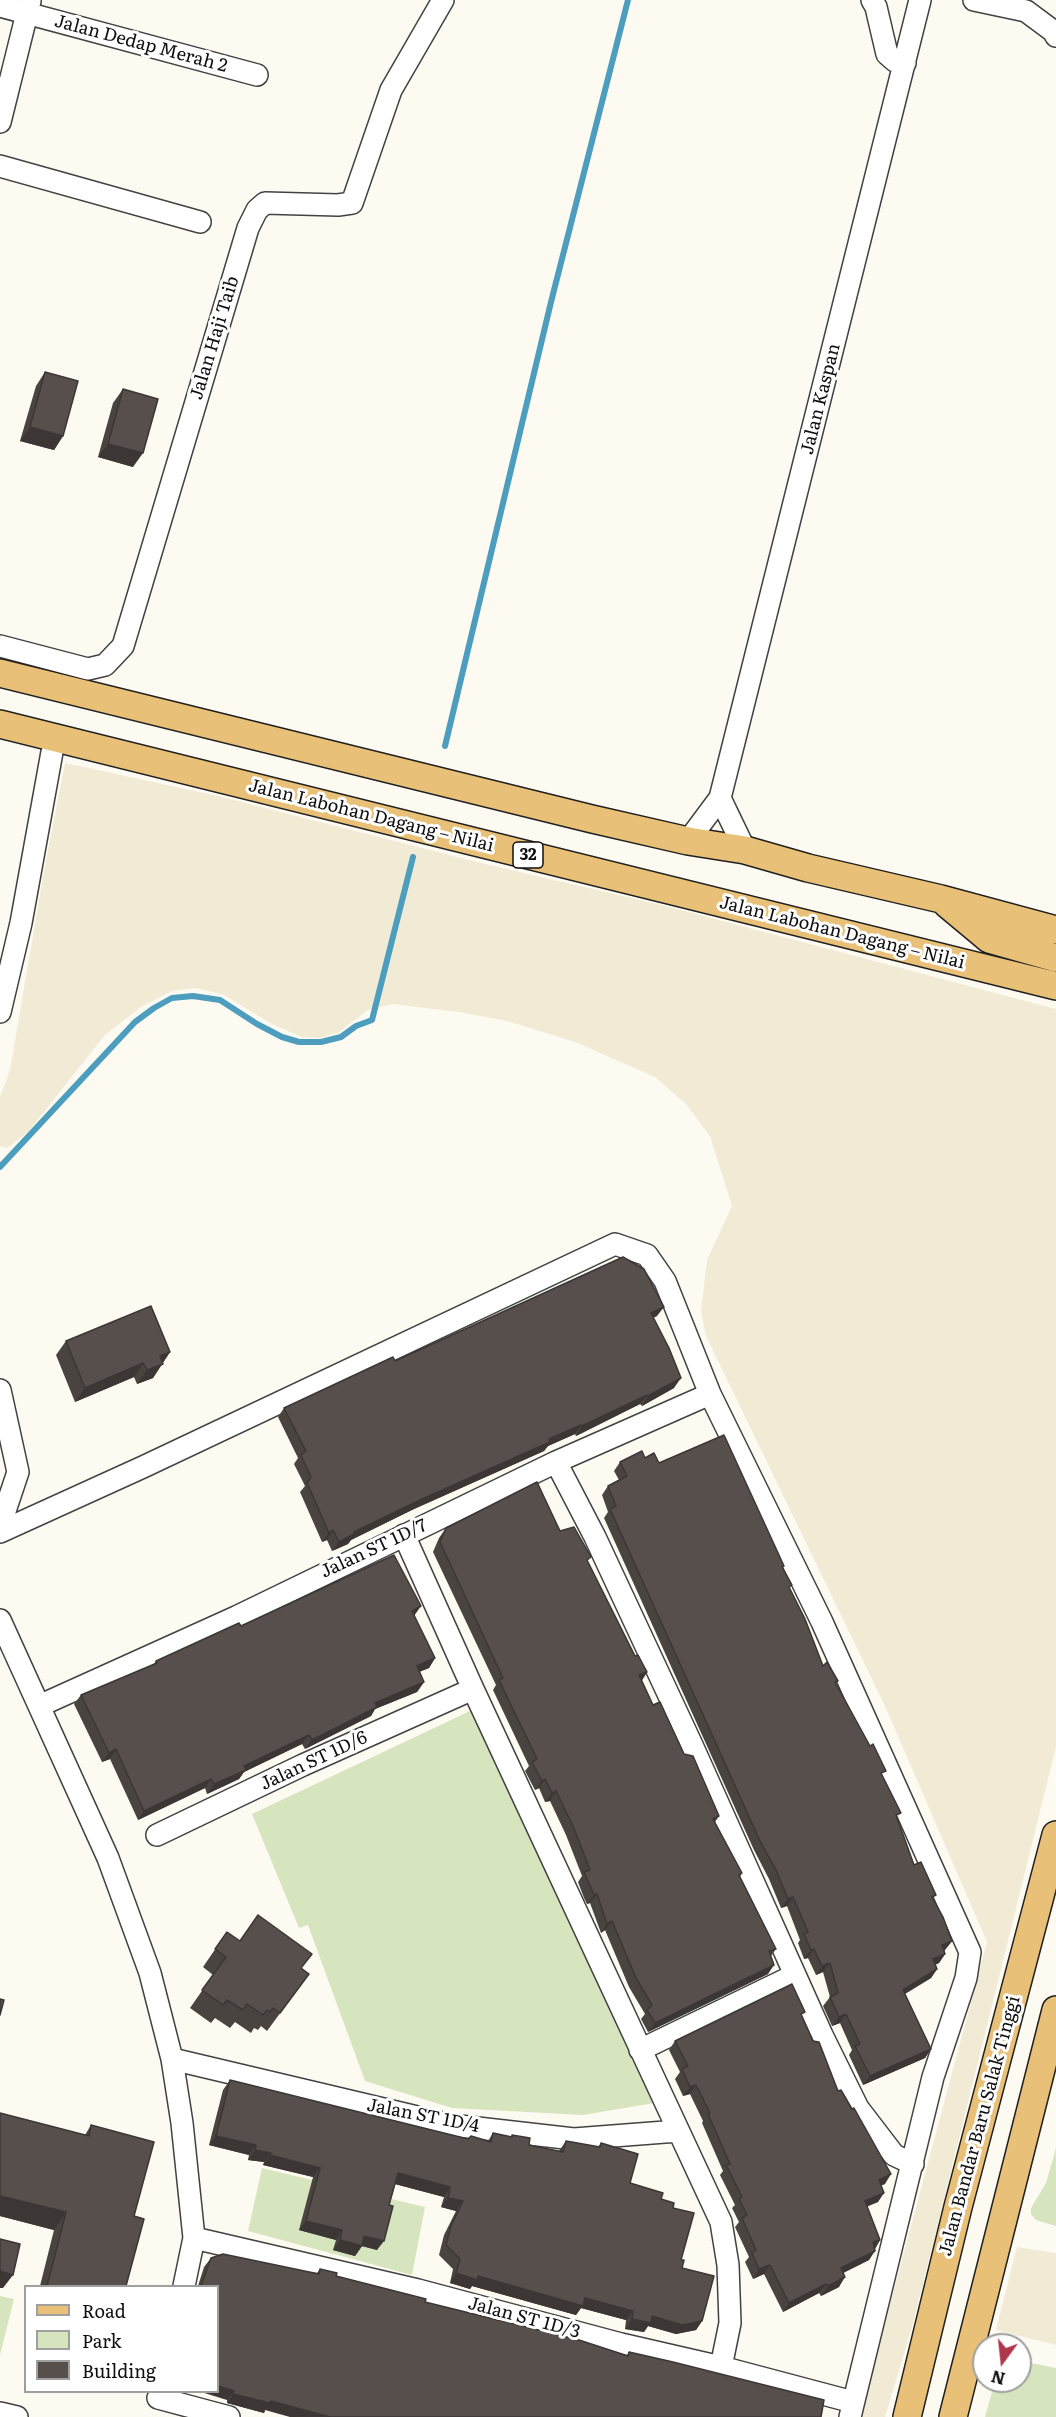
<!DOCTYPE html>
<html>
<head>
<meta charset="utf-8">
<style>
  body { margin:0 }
  #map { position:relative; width:1056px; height:2417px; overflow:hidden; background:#fdfaf2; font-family:Literata,serif }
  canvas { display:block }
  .legend { position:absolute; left:24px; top:2285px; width:195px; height:108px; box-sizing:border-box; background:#fff; border:2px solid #9f9f9f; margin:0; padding:8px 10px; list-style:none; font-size:18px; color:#0f0f0f }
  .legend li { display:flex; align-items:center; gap:12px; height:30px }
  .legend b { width:30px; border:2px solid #9f9f9f }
  .north { position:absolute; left:972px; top:2333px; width:60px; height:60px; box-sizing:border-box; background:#fff; border:2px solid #9f9f9f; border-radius:50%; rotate:195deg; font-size:16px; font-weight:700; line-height:24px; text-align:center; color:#0f0f0f }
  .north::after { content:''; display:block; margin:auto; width:21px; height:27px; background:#af374a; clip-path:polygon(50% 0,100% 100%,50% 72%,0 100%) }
</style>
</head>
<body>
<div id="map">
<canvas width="1056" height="2417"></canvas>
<ul class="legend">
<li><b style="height:8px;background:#e8c077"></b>Road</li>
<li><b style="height:16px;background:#d7e5bf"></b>Park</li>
<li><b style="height:16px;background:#564f4c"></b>Building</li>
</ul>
<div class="north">N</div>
</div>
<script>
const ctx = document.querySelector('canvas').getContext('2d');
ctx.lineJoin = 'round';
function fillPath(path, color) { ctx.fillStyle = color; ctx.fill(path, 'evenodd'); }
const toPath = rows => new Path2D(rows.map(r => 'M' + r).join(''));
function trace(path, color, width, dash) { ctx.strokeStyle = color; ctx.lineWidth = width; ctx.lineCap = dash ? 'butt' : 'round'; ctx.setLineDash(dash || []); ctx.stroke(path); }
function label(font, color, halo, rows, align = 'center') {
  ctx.font = font + ' Literata,serif'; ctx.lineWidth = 6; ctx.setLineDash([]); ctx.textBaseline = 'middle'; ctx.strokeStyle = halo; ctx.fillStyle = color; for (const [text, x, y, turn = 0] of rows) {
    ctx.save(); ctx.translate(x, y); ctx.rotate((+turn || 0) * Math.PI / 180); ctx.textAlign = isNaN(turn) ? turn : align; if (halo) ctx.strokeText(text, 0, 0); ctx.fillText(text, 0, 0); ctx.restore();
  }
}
fillPath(toPath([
  [65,763,218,796,477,862,666,906,1056,1009,1056,1747,913,2324,885,2417,860,2417,987,1942,885,1706,706,1336,701,1311,707,1260,732,1206,710,1136,686,1104,655,1077,575,1042,507,1021,459,1012,392,1004,368,1010,339,1032,321,1038,302,1037,270,1023,224,995,196,988,172,991,141,1007,105,1035,28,1132,7,1148,0,1146,0,1097,10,1070,44,871],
  [1017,2247,1056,2253,1056,2345,996,2330]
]), '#f1ebd5');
fillPath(toPath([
  [470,1711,525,1822,654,2103,583,2115,452,2108,365,2081,308,1925,299,1928,252,1814],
  [1056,2148,1056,2226,1036,2220,1031,2214,1031,2208,1046,2183],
  [262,2168,425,2207,412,2275,248,2231],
  [0,2296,14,2299,0,2355],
  [1020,2361,1056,2368,1056,2417,985,2417,995,2381,1020,2381]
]), '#d7e5bf');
trace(toPath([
  [445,746,551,302,628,0],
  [0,1167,135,1022,154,1008,172,998,193,996,220,1000,257,1024,282,1037,299,1042,321,1042,341,1037,356,1026,372,1020,413,857]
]), '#4c9dbe', 6);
const minor = toPath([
  [872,0,876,7,887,54,895,61,905,63],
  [974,0,1026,11,1053,31,1056,36],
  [0,6,257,75],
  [0,122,30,1],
  [0,166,200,222],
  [0,646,88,669,105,665,123,646,248,228,257,210,265,203,338,205,352,203,391,90,443,0],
  [720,798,745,850],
  [688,841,720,798,920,0],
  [0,1012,21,923,52,752],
  [0,1390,18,1472,0,1526],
  [556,1462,595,1537,692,1745,822,2035,858,2108,894,2155,913,2164],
  [0,1532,143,1467,615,1244,647,1255,665,1281,710,1394,822,1622,970,1952,966,1978,933,2077,850,2417],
  [404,1535,473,1689,721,2222,728,2265,730,2323,721,2367],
  [0,1620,108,1858,150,1973,172,2059,182,2123,194,2238,184,2286],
  [39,1706,236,1617,556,1462,710,1394],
  [157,1835,303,1765,473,1689],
  [640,2050,795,1975],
  [172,2059,451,2125,574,2139,678,2131],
  [194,2238,418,2290,621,2344,721,2367,853,2402],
  [158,2398,229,2417],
  [0,2413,17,2417]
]);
const major = toPath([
  [0,673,592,819,688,841,745,850,808,868,941,899,1056,930],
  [0,724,1056,986],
  [947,904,989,939,1056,958],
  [907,2417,958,2207,1056,1835],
  [953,2417,1056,2010]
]);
trace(minor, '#424242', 24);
trace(major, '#202020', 30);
trace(minor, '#fff', 21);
trace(major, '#e8c077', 27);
fillPath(toPath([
  [45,372,63,436,54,450,20,441,36,386],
  [123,389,133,467,98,457,113,403],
  [657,1316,653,1318,674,1388,642,1406,640,1404,576,1436,575,1434,548,1446,544,1451,414,1509,351,1540,348,1544,332,1551,327,1540,322,1542,300,1492,305,1486,294,1464,298,1458,278,1417,284,1408,395,1361],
  [66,1341,170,1352,153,1378,137,1384,134,1377,75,1402,56,1355],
  [645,1458,659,1463,782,1569,789,1588,823,1666,836,1684,882,1776,914,1865,933,1898,952,1941,944,1951,945,1954,939,1963,935,1965,937,1969,931,1978,905,1994,931,2049,925,2058,863,2085,849,2055,852,2050,840,2023,832,2026,823,2006,830,1997,823,1972,816,1975,808,1958,804,1959,798,1943,800,1940,787,1906,781,1908,769,1879,754,1850,604,1518,608,1512,602,1495,608,1486,619,1480,614,1471,620,1462],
  [446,1528,560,1531,588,1562,635,1656,647,1672,642,1680,653,1705,684,1754,719,1816,715,1822,742,1873,740,1877,776,1949,771,1956,768,1974,648,2032,641,2019,645,2014,629,1987,605,1930,601,1933,590,1903,587,1904,584,1898,578,1882,582,1876,566,1835,550,1801,545,1802,539,1788,535,1790,525,1771,529,1766,493,1690,496,1685,433,1552,439,1538],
  [414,1616,435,1658,429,1668,419,1672,424,1682,417,1692,375,1709,371,1716,305,1749,302,1744,244,1772,239,1779,207,1794,205,1788,138,1820,110,1759,102,1762,74,1704,81,1695,153,1665,156,1661,241,1626],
  [227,1932,240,1941,301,1968,309,1974,267,2031,261,2026,258,2030,254,2028,251,2033,235,2022,230,2028,215,2018,211,2023,190,2008,213,1975,203,1967],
  [802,2016,838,2091,885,2184,881,2185,878,2202,867,2206,880,2240,869,2260,843,2273,839,2287,821,2296,819,2293,783,2312,764,2274,753,2279,745,2262,749,2257,735,2227,739,2222,732,2208,735,2205,720,2175,723,2171,702,2123,703,2121,690,2094,683,2096,675,2079,680,2072,669,2050,675,2041],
  [230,2080,468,2139,488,2141,493,2133,511,2137,512,2135,529,2145,559,2151,566,2141,598,2147,601,2143,630,2183,661,2199,673,2208,682,2268,702,2321,696,2330,676,2334,648,2326,644,2332,625,2329,626,2320,581,2308,576,2315,472,2286,470,2289,450,2283,453,2269,439,2255,444,2235,456,2211,441,2207,444,2197,395,2184,377,2250,362,2246,355,2256,333,2250,336,2240,299,2230,313,2177,263,2165,264,2162,248,2160,249,2155,209,2145,223,2090],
  [0,2113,85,2135,91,2125,134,2216,126,2286,40,2286,54,2230,0,2216],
  [211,2258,317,2273,320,2269,336,2276,425,2302,627,2355,629,2352,673,2362,265,2410,264,2413,227,2403,227,2400,218,2286,198,2286,204,2267]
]), '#4a4441');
fillPath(toPath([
  [30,427,63,436,54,450,20,441],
  [108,444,143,453,133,467,98,457],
  [664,1307,657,1316,644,1322,651,1313],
  [170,1352,153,1378,137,1384,147,1370,160,1356],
  [143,1363,134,1377,75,1402,85,1388],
  [681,1378,674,1388,642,1406,648,1396],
  [647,1395,640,1404,576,1436,582,1426],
  [581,1425,575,1434,548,1446,544,1451,414,1509,351,1540,348,1544,332,1551,339,1542,354,1532,549,1439],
  [333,1530,327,1540,322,1542,329,1533],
  [421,1606,414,1616,412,1611],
  [435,1658,429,1668,411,1675,417,1666],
  [647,1672,641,1682,639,1675],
  [424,1682,417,1692,375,1709,371,1716,305,1749,312,1740,375,1703],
  [309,1735,302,1744,244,1772,239,1779,207,1794,214,1784,244,1766],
  [116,1749,110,1759,102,1762,109,1753],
  [211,1779,205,1788,138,1820,144,1811],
  [545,1779,539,1788,535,1790,542,1781],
  [556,1791,550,1801,545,1802,552,1793],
  [597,1894,590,1903,587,1904,594,1895],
  [793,1897,787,1906,781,1908,788,1899],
  [612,1921,605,1930,601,1933,607,1924],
  [952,1941,945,1950,936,1954,942,1945],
  [814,1949,808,1958,804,1959,811,1950],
  [945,1954,939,1963,926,1968,933,1959],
  [830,1963,823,1972,816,1975,822,1966],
  [774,1965,768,1974,648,2032,655,2023],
  [937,1969,931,1978,896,1999,903,1990],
  [846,2014,840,2023,832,2026,839,2017],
  [931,2049,925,2058,863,2085,870,2076],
  [696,2085,690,2094,683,2096,690,2087],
  [216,2136,256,2145,249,2155,209,2145],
  [255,2150,271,2153,264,2162,248,2160],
  [270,2155,320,2168,313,2177,263,2165],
  [398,2173,450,2187,444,2197,391,2183],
  [891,2174,885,2184,872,2189,879,2180],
  [884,2193,878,2202,859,2210,865,2201],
  [0,2196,66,2212,54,2230,0,2216],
  [448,2198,463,2201,456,2211,441,2207],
  [306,2221,342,2230,336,2240,299,2230],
  [364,2236,384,2241,377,2250,362,2246,355,2256,333,2250,340,2240],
  [880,2240,874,2250,873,2242],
  [875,2251,869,2260,835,2277,841,2268],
  [770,2265,764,2274,753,2279,759,2269],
  [0,2271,13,2275,3,2288,0,2288],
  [456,2273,478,2276,585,2298,633,2311,626,2320,581,2308,576,2315,472,2286,470,2289,450,2283],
  [845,2277,839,2287,821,2296,828,2286],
  [826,2284,819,2293,783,2312,789,2303],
  [652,2316,702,2321,696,2330,676,2334,648,2326,644,2332,625,2329,632,2319],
  [218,2386,234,2391,227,2400,198,2391,218,2391],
  [233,2394,271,2401,330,2417,290,2417,265,2410,264,2413,227,2403]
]), '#3c3735');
const building = toPath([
  [45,372,78,381,63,436,30,427,45,372],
  [123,389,158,399,143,453,108,444,123,389],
  [623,1257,644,1269,664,1307,651,1313,669,1348,681,1378,648,1396,647,1395,582,1426,581,1425,549,1439,550,1442,420,1500,354,1532,354,1534,339,1542,333,1530,329,1533,307,1483,311,1477,301,1455,306,1451,284,1408,393,1357,395,1361,623,1257],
  [151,1306,170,1352,160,1356,163,1364,147,1370,143,1363,85,1388,66,1341,151,1306],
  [724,1435,784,1566,782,1567,792,1585,789,1587,805,1619,823,1666,827,1662,838,1681,835,1682,870,1746,873,1744,886,1771,881,1773,901,1813,896,1815,914,1865,921,1862,936,1895,932,1897,943,1917,952,1941,942,1945,945,1954,933,1959,937,1969,903,1990,931,2049,870,2076,855,2046,860,2044,846,2014,839,2017,830,1997,838,1993,830,1963,822,1966,814,1949,811,1950,804,1934,808,1932,793,1897,788,1899,776,1870,760,1841,610,1509,616,1506,608,1486,627,1476,620,1462,642,1451,645,1458,654,1453,659,1463,724,1435],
  [537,1482,560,1531,574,1527,591,1557,587,1560,635,1656,638,1655,647,1672,639,1675,653,1705,660,1702,684,1754,693,1756,719,1816,713,1819,742,1873,739,1875,776,1949,769,1951,774,1965,655,2023,647,2010,652,2005,636,1978,612,1921,607,1924,597,1894,594,1895,591,1888,584,1872,590,1870,573,1826,556,1791,552,1793,545,1779,542,1781,532,1762,537,1759,499,1680,503,1678,440,1542,446,1528,537,1482],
  [394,1555,421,1606,412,1611,435,1658,417,1666,424,1682,375,1703,377,1707,312,1740,309,1735,244,1766,246,1770,214,1784,211,1779,144,1811,116,1749,109,1753,81,1695,157,1663,156,1661,239,1623,241,1626,394,1555],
  [258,1915,312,1954,301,1968,309,1974,280,2013,273,2008,270,2012,267,2010,263,2015,247,2004,243,2010,227,2000,223,2005,202,1990,226,1957,215,1949,227,1932,240,1941,258,1915],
  [792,1984,805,2012,801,2014,813,2041,819,2042,838,2091,841,2090,852,2109,854,2108,891,2174,879,2180,884,2193,865,2201,880,2240,873,2242,875,2251,841,2268,845,2277,828,2286,826,2284,789,2303,770,2265,759,2269,752,2253,756,2250,742,2218,747,2215,739,2199,742,2197,726,2165,730,2164,708,2114,710,2113,696,2085,690,2087,682,2069,688,2066,675,2041,792,1984],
  [0,1999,4,2000,0,2015,0,1999],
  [230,2080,468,2139,471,2136,491,2142,493,2133,512,2137,512,2135,530,2138,529,2145,563,2152,566,2141,600,2147,601,2143,638,2154,630,2183,663,2193,661,2199,674,2203,673,2208,694,2213,681,2260,684,2260,682,2268,714,2276,702,2321,682,2325,652,2316,651,2323,632,2319,633,2311,585,2298,583,2306,478,2276,477,2280,456,2273,460,2259,446,2245,451,2226,463,2201,448,2198,450,2187,398,2173,389,2205,393,2206,384,2241,364,2236,362,2246,340,2240,342,2230,306,2221,320,2168,270,2155,271,2153,255,2150,256,2145,216,2136,230,2080],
  [0,2113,89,2136,91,2125,154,2142,134,2216,144,2219,126,2286,47,2286,66,2212,0,2196,0,2113],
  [0,2239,20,2244,13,2275,0,2271,0,2239],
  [223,2254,319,2274,320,2269,337,2273,336,2276,426,2299,425,2302,579,2340,628,2356,629,2352,673,2362,824,2400,821,2417,330,2417,271,2401,270,2403,233,2394,234,2391,218,2386,218,2286,201,2286,211,2258,223,2254]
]);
fillPath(building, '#564f4c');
trace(building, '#3c3735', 1.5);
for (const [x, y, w] of [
  [528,855,30]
]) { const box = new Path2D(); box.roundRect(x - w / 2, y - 13, w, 26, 4.5); ctx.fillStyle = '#fff'; ctx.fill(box); trace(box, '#0f0f0f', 1.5); }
label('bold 16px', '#0f0f0f', null, [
  ["32",528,855]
]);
label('18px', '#0f0f0f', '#fff', [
  ["Jalan Dedap Merah 2",141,44,15],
  ["Jalan Haji Taib",215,338,-73],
  ["Jalan Kaspan",821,399,-76],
  ["Jalan Labohan Dagang ‒ Nilai",371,816,14],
  ["Jalan Labohan Dagang ‒ Nilai",842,933,14],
  ["Jalan ST 1D/7",374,1549,-25],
  ["Jalan ST 1D/6",314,1761,-25],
  ["Jalan ST 1D/4",423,2116,11],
  ["Jalan Bandar Baru Salak Tinggi",980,2126,-75],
  ["Jalan ST 1D/3",524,2318,15]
]);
</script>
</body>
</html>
